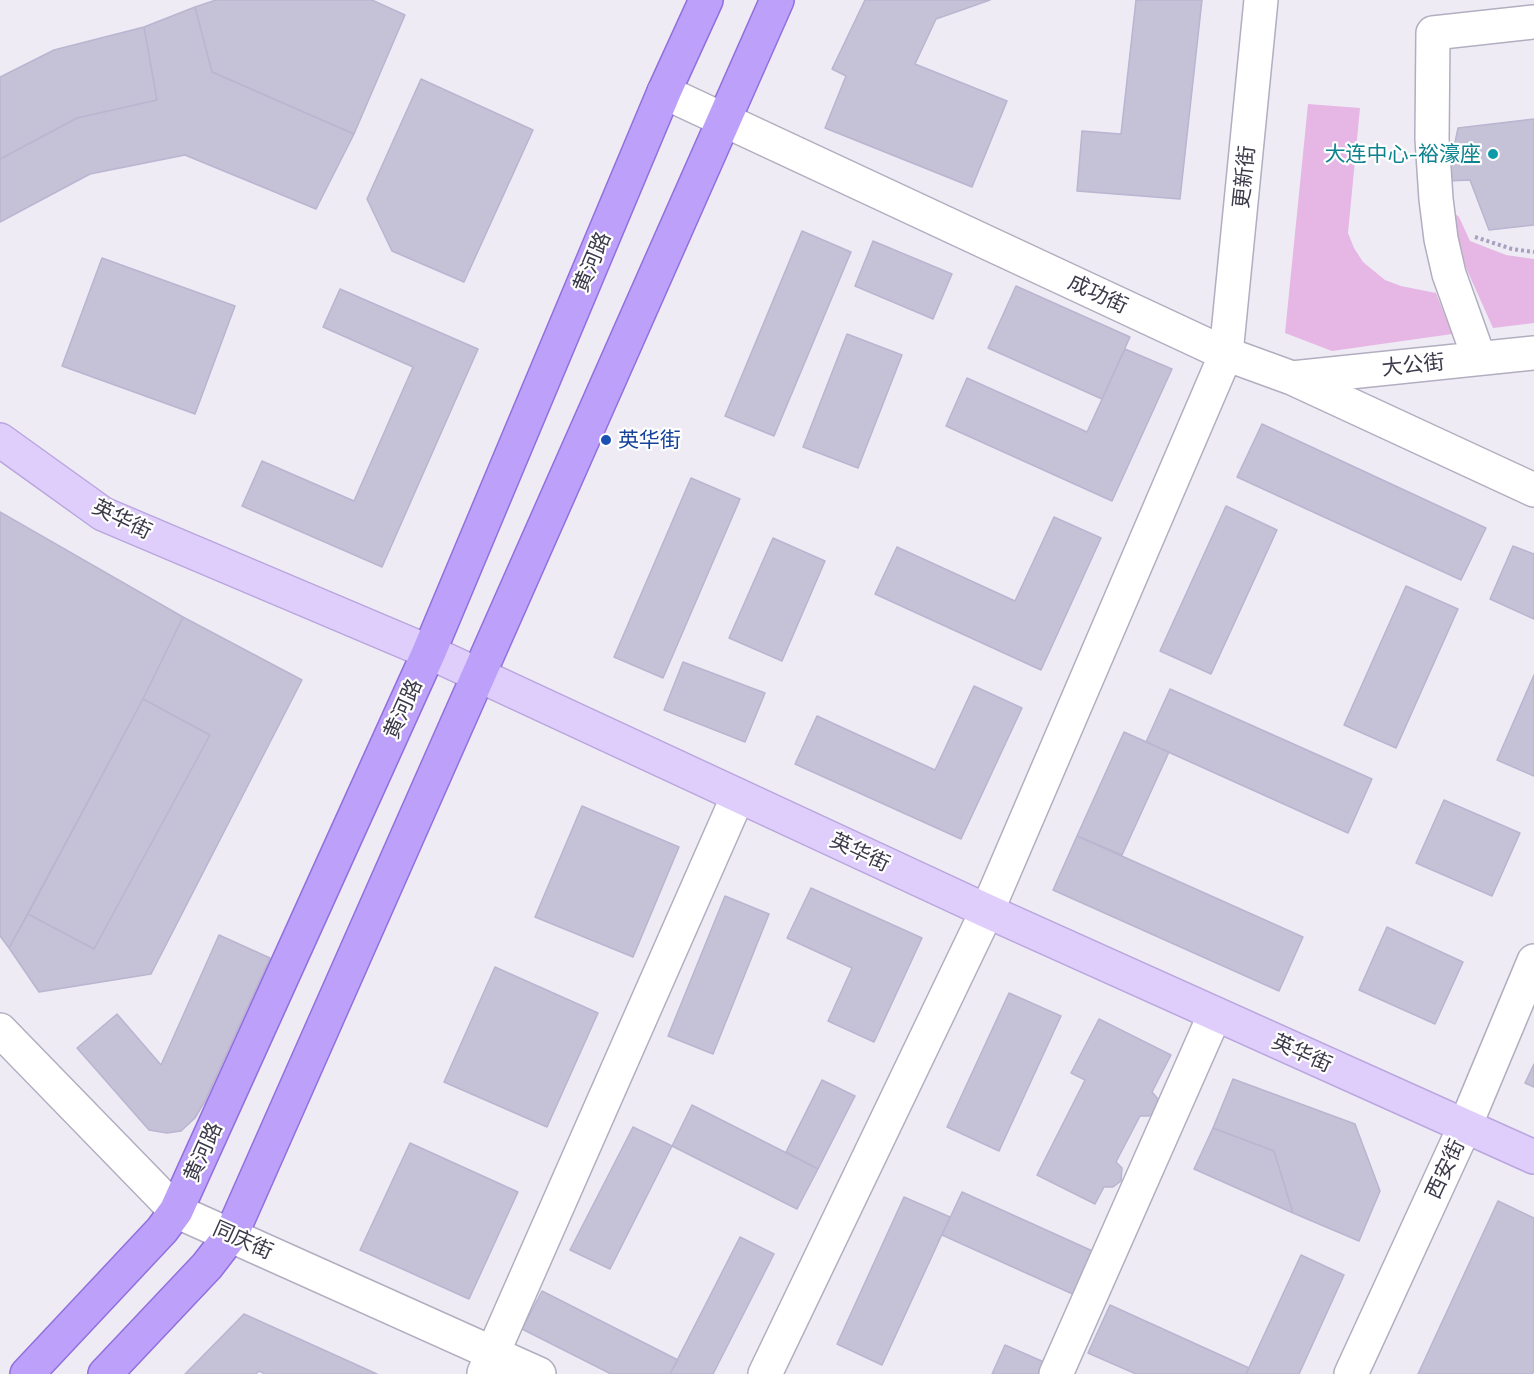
<!DOCTYPE html>
<html>
<head>
<meta charset="utf-8">
<style>
  body { margin:0 }
  canvas { display:block; background:#eeebf5 }
</style>
</head>
<body>
<canvas width="1534" height="1374"></canvas>
<script>
const ctx = document.querySelector('canvas').getContext('2d');
ctx.lineJoin = 'round';
function fillPath(path, color) { ctx.fillStyle = color; ctx.fill(path, 'evenodd'); }
const toPath = rows => new Path2D(rows.map(r => 'M' + r).join(''));
function trace(path, color, width, dash) { ctx.strokeStyle = color; ctx.lineWidth = width; ctx.lineCap = dash ? 'butt' : 'round'; ctx.setLineDash(dash || []); ctx.stroke(path); }
function label(font, color, halo, rows, align = 'center') {
  ctx.font = font + ' "Exo 2","Noto Sans SC",sans-serif'; ctx.lineWidth = 4.5; ctx.setLineDash([]); ctx.textBaseline = 'middle'; ctx.strokeStyle = halo; ctx.fillStyle = color; for (const [text, x, y, turn = 0] of rows) {
    ctx.save(); ctx.translate(x, y); ctx.rotate((+turn || 0) * Math.PI / 180); ctx.textAlign = isNaN(turn) ? turn : align; if (halo) ctx.strokeText(text, 0, 0); ctx.fillText(text, 0, 0); ctx.restore();
  }
}
fillPath(toPath([
  [1308,104,1360,108,1348,233,1354,248,1363,262,1385,280,1401,286,1436,293,1452,334,1332,351,1285,333],
  [1452,211,1459,217,1470,241,1506,255,1534,259,1534,323,1493,328,1446,223]
]), '#e6b7e4');
const building = toPath([
  [216,0,372,0,405,15,354,134,212,72,195,7,216,0],
  [865,0,990,0,936,19,915,64,1007,101,972,187,825,128,846,76,832,69,865,0],
  [1136,0,1202,0,1180,199,1077,191,1082,131,1121,134,1136,0],
  [195,7,212,72,354,134,316,209,185,155,90,174,0,222,0,159,77,118,157,100,144,27,195,7],
  [144,27,157,100,77,118,0,159,0,77,54,50,144,27],
  [421,79,533,130,464,282,392,251,367,199,421,79],
  [1534,119,1534,225,1489,230,1470,180,1447,181,1458,128,1534,119],
  [802,231,851,252,774,436,725,416,802,231],
  [873,241,952,274,933,319,855,286,873,241],
  [102,258,235,306,195,414,62,366,102,258],
  [1016,286,1130,337,1102,399,988,348,1016,286],
  [340,289,478,349,382,567,242,506,262,461,354,501,413,367,323,327,340,289],
  [847,334,902,355,858,468,803,447,847,334],
  [1125,349,1172,369,1112,501,946,426,967,378,1087,432,1125,349],
  [1262,424,1486,528,1461,580,1237,477,1262,424],
  [691,478,740,499,663,678,614,657,691,478],
  [1226,506,1277,530,1211,674,1160,651,1226,506],
  [0,512,183,617,143,699,9,948,0,936,0,512],
  [1054,517,1101,538,1041,670,875,594,897,547,1015,601,1054,517],
  [773,538,825,561,782,661,729,638,773,538],
  [1513,546,1534,554,1534,619,1490,599,1513,546],
  [1406,586,1458,609,1396,748,1344,725,1406,586],
  [183,617,302,680,151,974,39,992,9,948,28,914,94,949,210,735,143,699,183,617],
  [683,662,765,693,745,742,664,710,683,662],
  [1534,675,1534,776,1497,760,1534,675],
  [974,686,1022,708,961,839,795,764,817,716,935,770,974,686],
  [1170,689,1372,779,1348,833,1146,742,1170,689],
  [143,699,210,735,94,949,28,914,143,699],
  [1124,732,1169,752,1122,855,1077,836,1124,732],
  [1444,800,1520,833,1492,896,1416,863,1444,800],
  [582,806,679,847,633,957,535,917,582,806],
  [1077,836,1303,937,1279,991,1053,890,1077,836],
  [811,888,922,938,874,1042,828,1021,852,968,787,938,811,888],
  [725,896,769,914,713,1054,668,1036,725,896],
  [1387,927,1463,962,1435,1024,1359,990,1387,927],
  [219,935,270,958,205,1101,195,1118,181,1131,167,1133,149,1130,77,1048,117,1014,161,1065,219,935],
  [495,967,598,1013,547,1127,444,1082,495,967],
  [1009,993,1061,1016,999,1151,947,1127,1009,993],
  [1099,1019,1171,1055,1152,1092,1158,1099,1157,1110,1149,1116,1140,1116,1116,1162,1122,1168,1121,1181,1113,1187,1104,1187,1095,1204,1037,1175,1085,1080,1071,1073,1099,1019],
  [1534,1064,1534,1087,1525,1083,1534,1064],
  [1233,1079,1355,1124,1380,1191,1359,1241,1293,1213,1274,1151,1213,1128,1233,1079],
  [822,1080,855,1096,818,1169,786,1152,822,1080],
  [692,1105,818,1169,797,1209,672,1146,692,1105],
  [633,1127,672,1146,610,1269,570,1250,633,1127],
  [1213,1128,1274,1151,1293,1213,1194,1169,1213,1128],
  [410,1143,518,1192,469,1299,360,1250,410,1143],
  [962,1192,1097,1253,1077,1296,942,1235,962,1192],
  [904,1197,950,1217,882,1365,837,1344,904,1197],
  [1498,1201,1534,1218,1534,1371,1532,1374,1418,1374,1498,1201],
  [740,1237,774,1254,713,1374,670,1374,740,1237],
  [1301,1255,1344,1275,1299,1374,1246,1374,1301,1255],
  [542,1291,678,1360,670,1374,611,1374,522,1329,542,1291],
  [1110,1305,1249,1368,1246,1374,1136,1374,1088,1353,1110,1305],
  [244,1314,377,1374,265,1374,259,1371,256,1374,185,1374,244,1314],
  [1005,1345,1044,1362,1039,1374,992,1374,1005,1345]
]);
fillPath(building, '#c5c1d6');
trace(building, '#bab5d0', 1.5);
const street = toPath([
  [664,92,1226,354,1292,378,1534,490],
  [1479,358,1449,274,1441,239,1436,199,1432,139,1433,33,1534,22],
  [1292,378,1534,353],
  [0,1030,176,1211,539,1374],
  [484,1373,738,796],
  [765,1374,987,911,1226,354,1261,0],
  [1056,1374,1215,1014],
  [1351,1374,1465,1126,1534,961]
]);
const secondary = toPath([
  [0,440,103,514,429,652,987,911,1534,1157]
]);
const primary = toPath([
  [27,1374,162,1230,176,1211,429,652,664,92,706,0],
  [105,1374,207,1266,231,1235,777,0]
]);
trace(street, '#b2aec0', 36);
trace(secondary, '#b9a6de', 36);
trace(primary, '#9170de', 36);
trace(toPath([
  [1475,237,1512,249,1534,252]
]), '#a8a0c1', 4, [3, 3]);
trace(street, '#fff', 33);
trace(secondary, '#dfcefc', 33);
trace(primary, '#bca0f9', 33);
for (const [x, y, r, color] of [
  [1493,154,6,"#0f9aa8"],
  [606,440,6,"#1a4fb4"]
]) { const dot = new Path2D(); dot.arc(x, y, r, 0, 2 * Math.PI); ctx.fillStyle = color; ctx.fill(dot); trace(dot, '#fff', 2); }
label('21px', '#0d838f', '#fff', [
  ["大连中心-裕濠座",1481,154]
], 'right');
label('21px', '#3c3949', '#fff', [
  ["更新街",1244,177,-84],
  ["黄河路",592,262,-67],
  ["成功街",1098,294,25],
  ["大公街",1413,365,-6],
  ["英华街",122,519,26],
  ["黄河路",403,709,-66],
  ["英华街",860,852,25],
  ["英华街",1302,1053,24],
  ["黄河路",203,1152,-66],
  ["西安街",1445,1169,-65],
  ["同庆街",243,1240,24]
]);
label('21px', '#164399', '#fff', [
  ["英华街",618,440]
], 'left');
</script>
</body>
</html>
